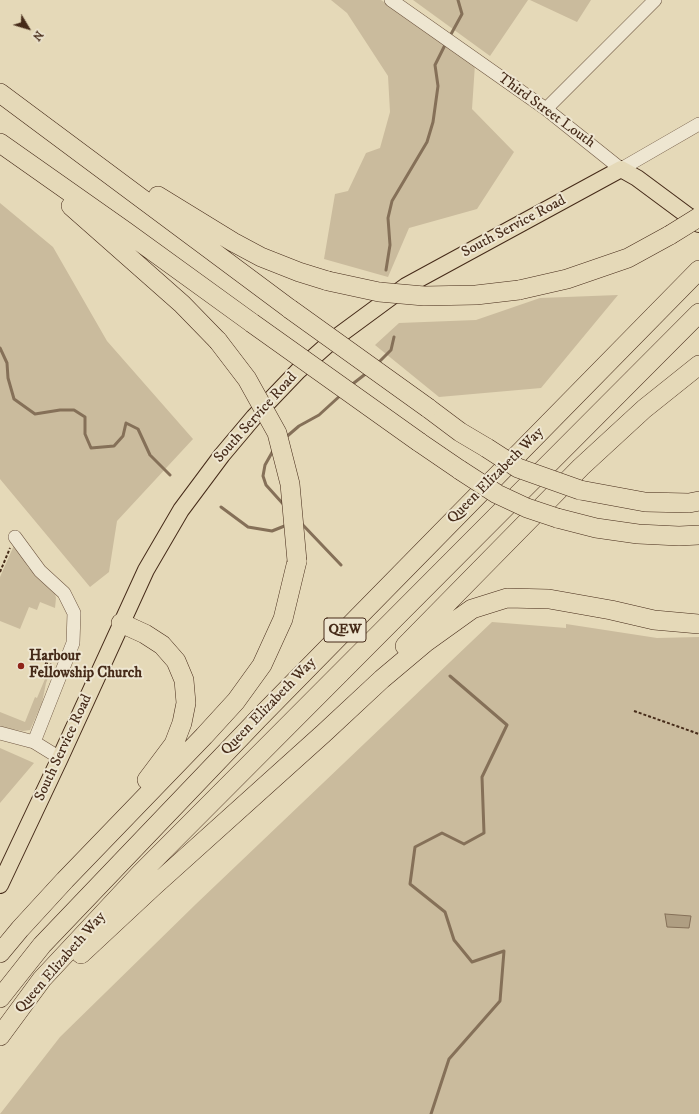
<!DOCTYPE html>
<html>
<head>
<meta charset="utf-8">
<style>
  body { margin:0 }
  #map { position:relative; width:699px; height:1114px; overflow:hidden; background:#e5d9b8; font-family:"IM FELL DW Pica",serif }
  canvas { display:block }
  .north { position:absolute; left:8px; top:8px; width:40px; height:40px; -webkit-text-stroke:3px #eee6d1; paint-order:stroke; rotate:128deg; font-size:11px; font-weight:700; line-height:16px; text-align:center; color:#462b19 }
  .north::after { content:''; display:block; margin:auto; width:14px; height:18px; background:#462b19; clip-path:polygon(50% 0,100% 100%,50% 72%,0 100%) }
</style>
</head>
<body>
<div id="map">
<canvas width="699" height="1114"></canvas>
<div class="north">N</div>
</div>
<script>
const ctx = document.querySelector('canvas').getContext('2d');
ctx.lineJoin = 'round';
function fillPath(path, color) { ctx.fillStyle = color; ctx.fill(path, 'evenodd'); }
const toPath = rows => new Path2D(rows.map(r => 'M' + r).join(''));
function trace(path, color, width, dash) { ctx.strokeStyle = color; ctx.lineWidth = width; ctx.lineCap = dash ? 'butt' : 'round'; ctx.setLineDash(dash || []); ctx.stroke(path); }
function label(font, color, halo, rows, align = 'center') {
  ctx.font = font + ' "IM FELL DW Pica",serif'; ctx.lineWidth = 4; ctx.setLineDash([]); ctx.textBaseline = 'middle'; ctx.strokeStyle = halo; ctx.fillStyle = color; for (const [text, x, y, turn = 0] of rows) {
    ctx.save(); ctx.translate(x, y); ctx.rotate((+turn || 0) * Math.PI / 180); ctx.textAlign = isNaN(turn) ? turn : align; if (halo) ctx.strokeText(text, 0, 0); ctx.fillText(text, 0, 0); ctx.restore();
  }
}
fillPath(toPath([
  [331,0,381,0,475,64,472,109,514,152,477,209,409,228,388,277,324,259,335,194,348,191,366,153,380,148,390,112,388,76,347,13],
  [413,0,528,0,490,56],
  [530,0,591,0,577,22],
  [0,203,53,247,107,341,193,439,117,521,109,572,90,587,0,479],
  [618,295,541,388,439,397,375,345,399,323,476,320,540,298],
  [15,543,28,567,55,594,56,598,55,608,40,602,37,610,29,607,20,629,0,621,0,577],
  [492,622,566,628,566,624,657,638,699,637,699,1114,0,1114,60,1037,196,904],
  [43,666,51,670,46,683,42,703,30,730,23,731,0,727,0,712,25,722,35,697,37,698,45,679,38,676],
  [0,748,34,763,0,803]
]), '#cabb9d');
const water = toPath([
  [665,914,691,916,689,928,667,927,665,914]
]);
fillPath(water, '#af9e82');
trace(water, '#857058', 1);
trace(toPath([
  [450,36,462,14,458,0],
  [386,270,390,245,388,218,392,201,427,142,433,122,438,86,435,65,446,43],
  [0,348,7,363,8,378,14,399,35,414,60,410,74,410,85,417,85,434,91,448,114,446,123,436,126,423,138,429,150,455,170,475],
  [378,363,391,350,394,337],
  [350,386,368,372],
  [285,438,299,426,319,415,342,394],
  [274,449,265,465,263,476,266,485,284,505],
  [221,507,248,527,272,531,287,525],
  [301,523,341,565],
  [431,1114,449,1059,500,1001,504,951,472,962,454,940,445,912,410,884,415,847,442,833,464,844,484,833,482,777,507,725,450,676]
]), '#857058', 3);
const minor = toPath([
  [391,0,546,109,621,169,699,124],
  [546,109,655,0],
  [15,537,40,571,64,593,74,613,73,643,34,742],
  [0,733,34,742,60,758]
]);
const major = toPath([
  [0,885,60,758,146,570,181,510,222,455,254,417,298,371,334,339,406,286,621,169,637,178,699,224]
]);
const highway = toPath([
  [0,93,290,309],
  [0,143,125,231,252,323],
  [158,196,233,242,261,257,299,272,328,281],
  [71,206,182,304,218,341],
  [519,290,567,279,628,258,670,235],
  [428,408,460,432,487,448],
  [419,442,460,470],
  [580,490,645,502,689,503,699,501],
  [557,518,596,528,638,534,679,536,699,535],
  [121,623,145,634,162,645,176,661,184,680,186,703,182,723,174,744,147,780],
  [405,646,581,467,644,409,699,365],
  [0,953,20,929,65,880,204,736,236,701,262,665,283,619,297,561],
  [81,954,154,886,324,733,382,679,426,642,472,609,507,598,549,599,611,610,654,620,699,624],
  [0,998,42,945,258,719,699,270],
  [0,1036,42,979,140,874,699,313]
]);
trace(minor, '#6e5641', 14);
trace(major, '#462b19', 18);
trace(highway, '#462b19', 20);
trace(toPath([
  [0,572,10,548],
  [45,663,52,665],
  [634,711,699,734]
]), '#462b19', 2, [3, 2]);
trace(minor, '#eee6d1', 13);
trace(major, '#e5d9b8', 16);
trace(highway, '#e5d9b8', 19);
const highwayBridge = toPath([
  [670,235,699,217],
  [328,281,379,292,424,296,476,295,519,290],
  [290,309,428,408],
  [252,323,419,442],
  [218,341,247,379,277,433,290,484,297,561],
  [487,448,518,468,580,490],
  [460,470,497,494,527,508,557,518]
]);
trace(highwayBridge, '#462b19', 20, []);
trace(highwayBridge, '#e5d9b8', 19);
for (const [x, y, r, color] of [
  [21,666,4,"#8f2418"]
]) { const dot = new Path2D(); dot.arc(x, y, r, 0, 2 * Math.PI); ctx.fillStyle = color; ctx.fill(dot); trace(dot, '#eee6d1', 1.5); }
for (const [x, y, w] of [
  [345,630,42]
]) { const box = new Path2D(); box.roundRect(x - w / 2, y - 12, w, 24, 3); ctx.fillStyle = '#eee6d1'; ctx.fill(box); trace(box, '#462b19', 1); }
label('bold 14px', '#462b19', null, [
  ["QEW",345,630]
]);
label('15px', '#462b19', '#eee6d1', [
  ["Third Street Louth",546,111,36],
  ["South Service Road",514,227,-28],
  ["South Service Road",256,418,-48],
  ["Queen Elizabeth Way",496,476,-45],
  ["Queen Elizabeth Way",269,707,-46],
  ["South Service Road",64,748,-65],
  ["Queen Elizabeth Way",61,963,-49]
]);
label('bold 15px', '#462b19', '#eee6d1', [
  ["Harbour",29,657],
  ["Fellowship Church",29,674]
], 'left');
</script>
</body>
</html>
